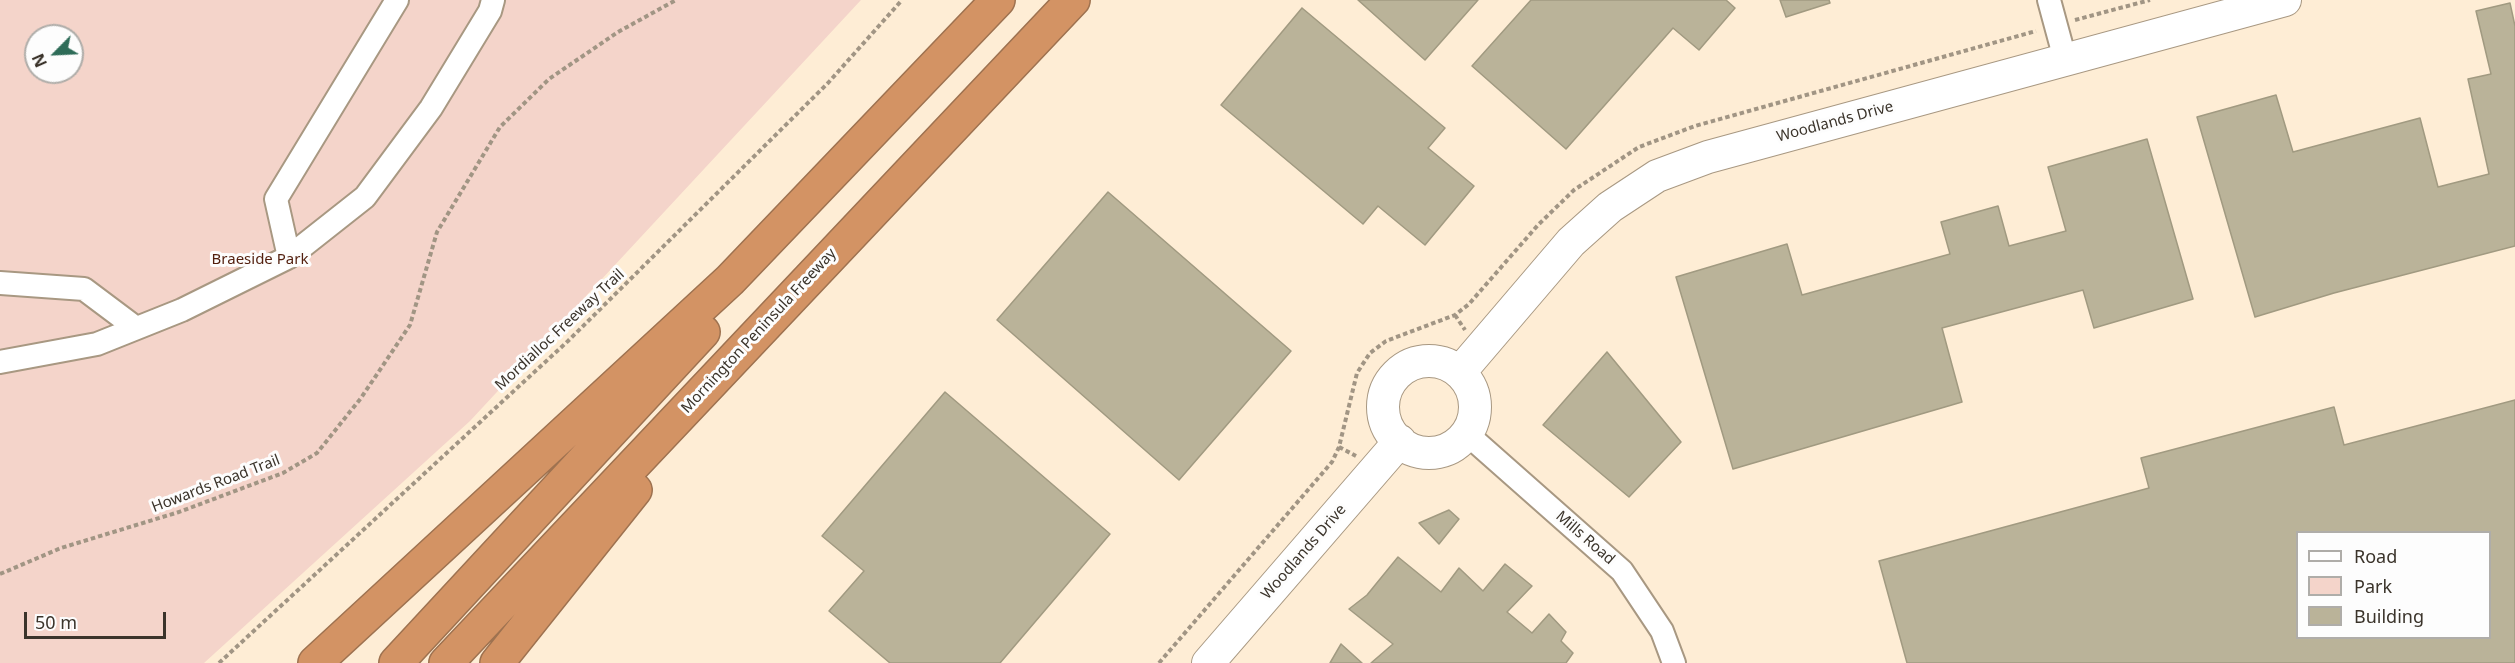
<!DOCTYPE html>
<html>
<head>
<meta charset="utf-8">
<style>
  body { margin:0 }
  #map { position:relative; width:2515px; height:663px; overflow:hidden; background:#feedd5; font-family:"Noto Sans",sans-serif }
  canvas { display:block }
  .legend { position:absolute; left:2296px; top:531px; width:195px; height:108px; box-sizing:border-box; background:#fdfdfd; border:2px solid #afada9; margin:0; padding:8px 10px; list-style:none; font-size:18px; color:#3b342b }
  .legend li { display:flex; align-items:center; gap:12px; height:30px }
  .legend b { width:30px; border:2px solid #afada9 }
  .north { position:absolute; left:24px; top:24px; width:60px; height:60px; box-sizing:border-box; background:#fdfdfd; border:2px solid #afada9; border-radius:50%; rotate:246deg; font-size:16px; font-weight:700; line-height:24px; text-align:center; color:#3b342b }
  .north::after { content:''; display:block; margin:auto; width:21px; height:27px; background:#2e6c58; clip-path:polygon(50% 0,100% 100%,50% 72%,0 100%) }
  .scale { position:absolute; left:24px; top:612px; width:142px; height:27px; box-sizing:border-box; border:3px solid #3b342b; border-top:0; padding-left:8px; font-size:18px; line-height:21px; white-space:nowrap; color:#3b342b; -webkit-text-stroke:4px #fdfdfd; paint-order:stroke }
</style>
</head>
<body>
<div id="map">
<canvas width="2515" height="663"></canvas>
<ul class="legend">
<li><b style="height:8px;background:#fff"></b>Road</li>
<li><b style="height:16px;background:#f4d4ca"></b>Park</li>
<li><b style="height:16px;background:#bab399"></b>Building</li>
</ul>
<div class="north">N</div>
<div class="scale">50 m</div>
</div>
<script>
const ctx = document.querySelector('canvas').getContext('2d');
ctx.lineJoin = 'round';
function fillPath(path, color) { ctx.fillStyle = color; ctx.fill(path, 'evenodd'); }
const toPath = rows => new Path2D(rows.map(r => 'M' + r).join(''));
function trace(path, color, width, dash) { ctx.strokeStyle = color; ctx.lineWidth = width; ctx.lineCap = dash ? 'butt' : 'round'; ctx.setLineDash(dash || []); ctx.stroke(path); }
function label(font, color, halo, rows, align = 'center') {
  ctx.font = font + ' "Noto Sans",sans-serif'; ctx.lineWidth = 6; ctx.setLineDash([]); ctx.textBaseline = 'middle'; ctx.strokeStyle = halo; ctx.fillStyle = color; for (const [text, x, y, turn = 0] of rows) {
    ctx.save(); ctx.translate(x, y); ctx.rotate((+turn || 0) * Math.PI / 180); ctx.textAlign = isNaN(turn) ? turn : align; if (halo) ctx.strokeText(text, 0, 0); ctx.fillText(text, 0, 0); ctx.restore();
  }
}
fillPath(toPath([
  [0,0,861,0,470,421,204,663,0,663],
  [36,36,72,36,72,72,36,72]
]), '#f4d4ca');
const building = toPath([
  [1358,0,1478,0,1425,60,1358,0],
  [1531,0,1726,0,1735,8,1699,50,1673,28,1566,149,1472,66,1531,0],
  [1780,0,1829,0,1830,3,1786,17,1780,0],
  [2510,3,2515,26,2515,246,2334,293,2255,317,2197,117,2276,95,2293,152,2420,118,2438,187,2489,174,2468,79,2491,74,2476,11,2510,3],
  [1302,8,1445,128,1428,148,1474,186,1425,245,1378,206,1363,224,1221,105,1302,8],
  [2147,139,2193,299,2094,328,2083,290,1942,328,1962,402,1733,469,1676,277,1787,244,1802,295,1950,254,1941,222,1998,206,2009,246,2066,231,2048,167,2147,139],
  [1108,192,1291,351,1179,480,997,320,1108,192],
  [1607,352,1681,442,1629,497,1543,425,1607,352],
  [945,392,1110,534,1000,663,890,663,829,611,864,571,822,536,945,392],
  [2515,400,2515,663,1907,663,1879,561,2149,488,2141,458,2334,407,2344,445,2515,400],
  [2298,532,2490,532,2490,638,2298,638,2298,532],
  [1449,510,1459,519,1439,544,1419,523,1449,510],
  [1398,557,1441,592,1459,568,1483,591,1505,564,1532,586,1507,612,1532,633,1549,614,1566,632,1561,641,1573,653,1566,663,1371,663,1393,644,1349,609,1367,595,1398,557],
  [1341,644,1362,663,1330,663,1341,644]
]);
fillPath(building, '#bab399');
trace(building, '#a19a81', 1.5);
const street = toPath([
  [2049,0,2065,59],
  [289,257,276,199,397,0],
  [0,283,84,289,136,328],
  [0,362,97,344,182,310,289,257,365,197,431,108,490,11,493,0],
  [1467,434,1622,571,1662,631,1674,663]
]);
const secondary = toPath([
  '1383 407a46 46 0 1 1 92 0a46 46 0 1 1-92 0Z',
  [1460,372,1571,242,1610,207,1657,176,1708,157,2285,0],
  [1208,663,1400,441]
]);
const highway = toPath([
  [315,663,730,280,998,0],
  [396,663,703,332],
  [446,663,1073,0],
  [497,663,635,490]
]);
trace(street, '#a89882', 26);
trace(secondary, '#a89882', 34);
trace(highway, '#9e7250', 36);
trace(toPath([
  [2075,20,2150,0],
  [1455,315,1465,330],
  [1339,447,1356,456],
  [0,574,61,548,179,512,283,473,317,453,361,398,410,325,437,232,500,127,549,79,618,32,676,0],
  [219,663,568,341,828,83,902,0],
  [1159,663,1332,462,1339,447,1357,373,1370,353,1386,341,1455,315,1469,304,1538,225,1574,190,1639,147,1695,126,2036,31]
]), '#a19584', 4, [4.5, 3]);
trace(street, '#fff', 22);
trace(secondary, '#fff', 32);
trace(highway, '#d39364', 33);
label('15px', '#3b342b', '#fdfdfd', [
  ["Woodlands Drive",1835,122,-15],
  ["Mordialloc Freeway Trail",560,330,-43],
  ["Mornington Peninsula Freeway",759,331,-47],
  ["Howards Road Trail",216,484,-21],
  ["Mills Road",1585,538,41],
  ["Woodlands Drive",1304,552,-49]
]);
label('15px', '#521f0e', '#fdfdfd', [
  ["Braeside Park",260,260]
]);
</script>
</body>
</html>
